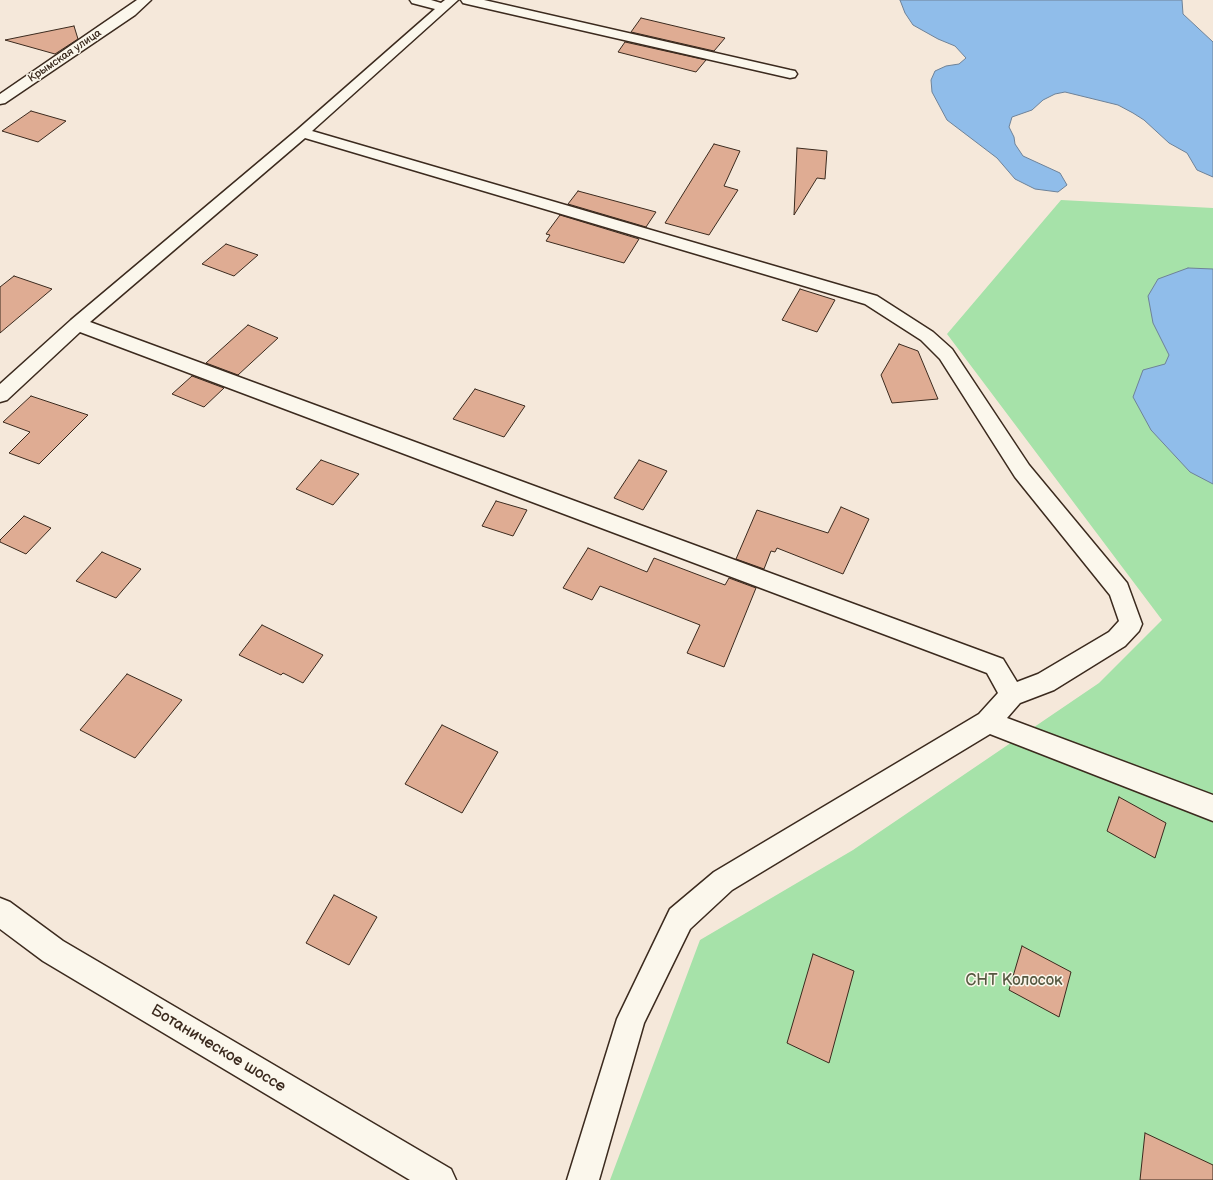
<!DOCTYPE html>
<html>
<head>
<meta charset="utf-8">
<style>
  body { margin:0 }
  canvas { display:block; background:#f5e8da }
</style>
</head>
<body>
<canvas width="1213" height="1180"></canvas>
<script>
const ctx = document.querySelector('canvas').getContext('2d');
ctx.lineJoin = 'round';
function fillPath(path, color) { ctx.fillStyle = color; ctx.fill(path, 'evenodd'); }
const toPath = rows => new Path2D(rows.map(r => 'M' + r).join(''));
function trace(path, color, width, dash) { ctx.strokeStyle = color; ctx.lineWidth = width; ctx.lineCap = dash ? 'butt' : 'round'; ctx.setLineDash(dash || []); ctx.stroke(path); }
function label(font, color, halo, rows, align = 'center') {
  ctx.font = font + ' "Balsamiq Sans",sans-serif'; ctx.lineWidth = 3; ctx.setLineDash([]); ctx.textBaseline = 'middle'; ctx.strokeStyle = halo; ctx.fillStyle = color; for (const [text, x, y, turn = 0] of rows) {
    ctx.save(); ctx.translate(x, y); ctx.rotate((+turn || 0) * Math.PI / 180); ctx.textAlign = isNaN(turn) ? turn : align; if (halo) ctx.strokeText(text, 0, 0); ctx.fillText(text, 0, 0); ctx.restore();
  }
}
fillPath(toPath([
  [1061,200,1213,208,1213,1180,610,1180,700,940,853,850,1099,683,1162,620,947,334]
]), '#a6e2a9');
const water = toPath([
  [900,0,1182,0,1183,14,1213,42,1213,177,1197,170,1187,153,1169,143,1144,120,1133,113,1118,105,1065,92,1055,94,1043,100,1032,110,1012,117,1009,127,1014,137,1015,144,1023,156,1060,173,1067,185,1058,192,1035,189,1015,179,997,158,947,120,932,92,931,80,935,71,946,66,959,64,966,58,955,46,938,39,913,25,905,13,900,0],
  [1188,268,1213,269,1213,484,1190,472,1151,430,1133,397,1143,370,1165,364,1169,355,1153,323,1148,296,1158,279,1188,268]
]);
fillPath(water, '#90bdea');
trace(water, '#6e8298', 1);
const building = toPath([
  [641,18,725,38,714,51,631,32,641,18],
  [74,26,78,39,55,54,5,40,74,26],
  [625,42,706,60,696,72,618,52,625,42],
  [31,111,66,121,38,142,2,131,31,111],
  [714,144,740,151,724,186,738,190,709,235,665,223,714,144],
  [797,148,827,151,825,179,817,178,794,215,797,148],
  [578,191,656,212,646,227,568,204,578,191],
  [560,215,639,239,624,263,546,241,550,235,546,234,560,215],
  [226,244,258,255,234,276,202,264,226,244],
  [14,276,52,289,0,333,0,287,14,276],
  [800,289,835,300,817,332,782,320,800,289],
  [248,325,278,338,238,375,206,363,248,325],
  [899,344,918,351,938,399,892,403,881,375,899,344],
  [192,376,224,388,204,407,172,394,192,376],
  [475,389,525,406,504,437,453,419,475,389],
  [31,396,88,415,39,464,9,453,30,432,3,422,31,396],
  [321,460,359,474,333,505,296,489,321,460],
  [639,460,667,471,643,510,614,498,639,460],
  [496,501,527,510,513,536,482,526,496,501],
  [841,507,869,519,843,574,777,548,775,552,771,551,764,569,736,559,757,510,828,533,841,507],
  [24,516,51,528,26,554,0,542,0,540,24,516],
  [588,548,647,572,654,558,725,585,729,578,756,588,724,667,687,653,700,625,600,586,592,600,563,588,588,548],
  [102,552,141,569,116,598,76,581,102,552],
  [262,625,323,655,303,683,283,673,281,675,239,655,262,625],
  [127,674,182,700,135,758,80,730,127,674],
  [442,725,498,752,462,813,405,784,442,725],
  [1119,797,1166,823,1155,858,1107,831,1119,797],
  [334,895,377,917,349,965,306,943,334,895],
  [1022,946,1071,972,1059,1017,1009,990,1022,946],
  [813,954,854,971,829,1063,787,1043,813,954],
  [1145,1133,1213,1165,1213,1180,1140,1180,1145,1133]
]);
fillPath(building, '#dfac93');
trace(building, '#3b2a1e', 1);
const minor = toPath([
  [137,0,151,0,135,15,5,103,0,104,0,94,137,0],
  [410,0,431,0,441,3,445,0,458,0,312,131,877,296,933,332,952,349,1029,465,1127,583,1142,624,1139,631,1125,646,1054,690,1020,703,1007,718,1213,795,1213,821,990,734,732,890,690,929,644,1023,599,1180,567,1180,617,1019,670,909,714,872,979,714,998,693,987,673,80,332,7,400,0,402,0,384,71,320,297,130,435,9,412,3,410,0],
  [305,138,865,304,921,340,940,359,1015,477,1110,595,1119,621,1109,632,1038,674,1017,682,1003,659,90,322,305,138],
  [461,0,484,0,790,70,795,71,797,74,795,77,790,78,467,4,463,3,461,0],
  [0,898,10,902,63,941,451,1169,456,1180,410,1180,43,961,0,929,0,898]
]);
trace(minor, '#3b2a1e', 3);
fillPath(minor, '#fbf7ec');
label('11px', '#3b2a1e', '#fbf7ec', [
  ["Крымская улица",65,56,-34]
]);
label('16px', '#565841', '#fbf7ec', [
  ["СНТ Колосок",1014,981]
]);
label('16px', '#3b2a1e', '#fbf7ec', [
  ["Ботаническое шоссе",218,1049,31]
]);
</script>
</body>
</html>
